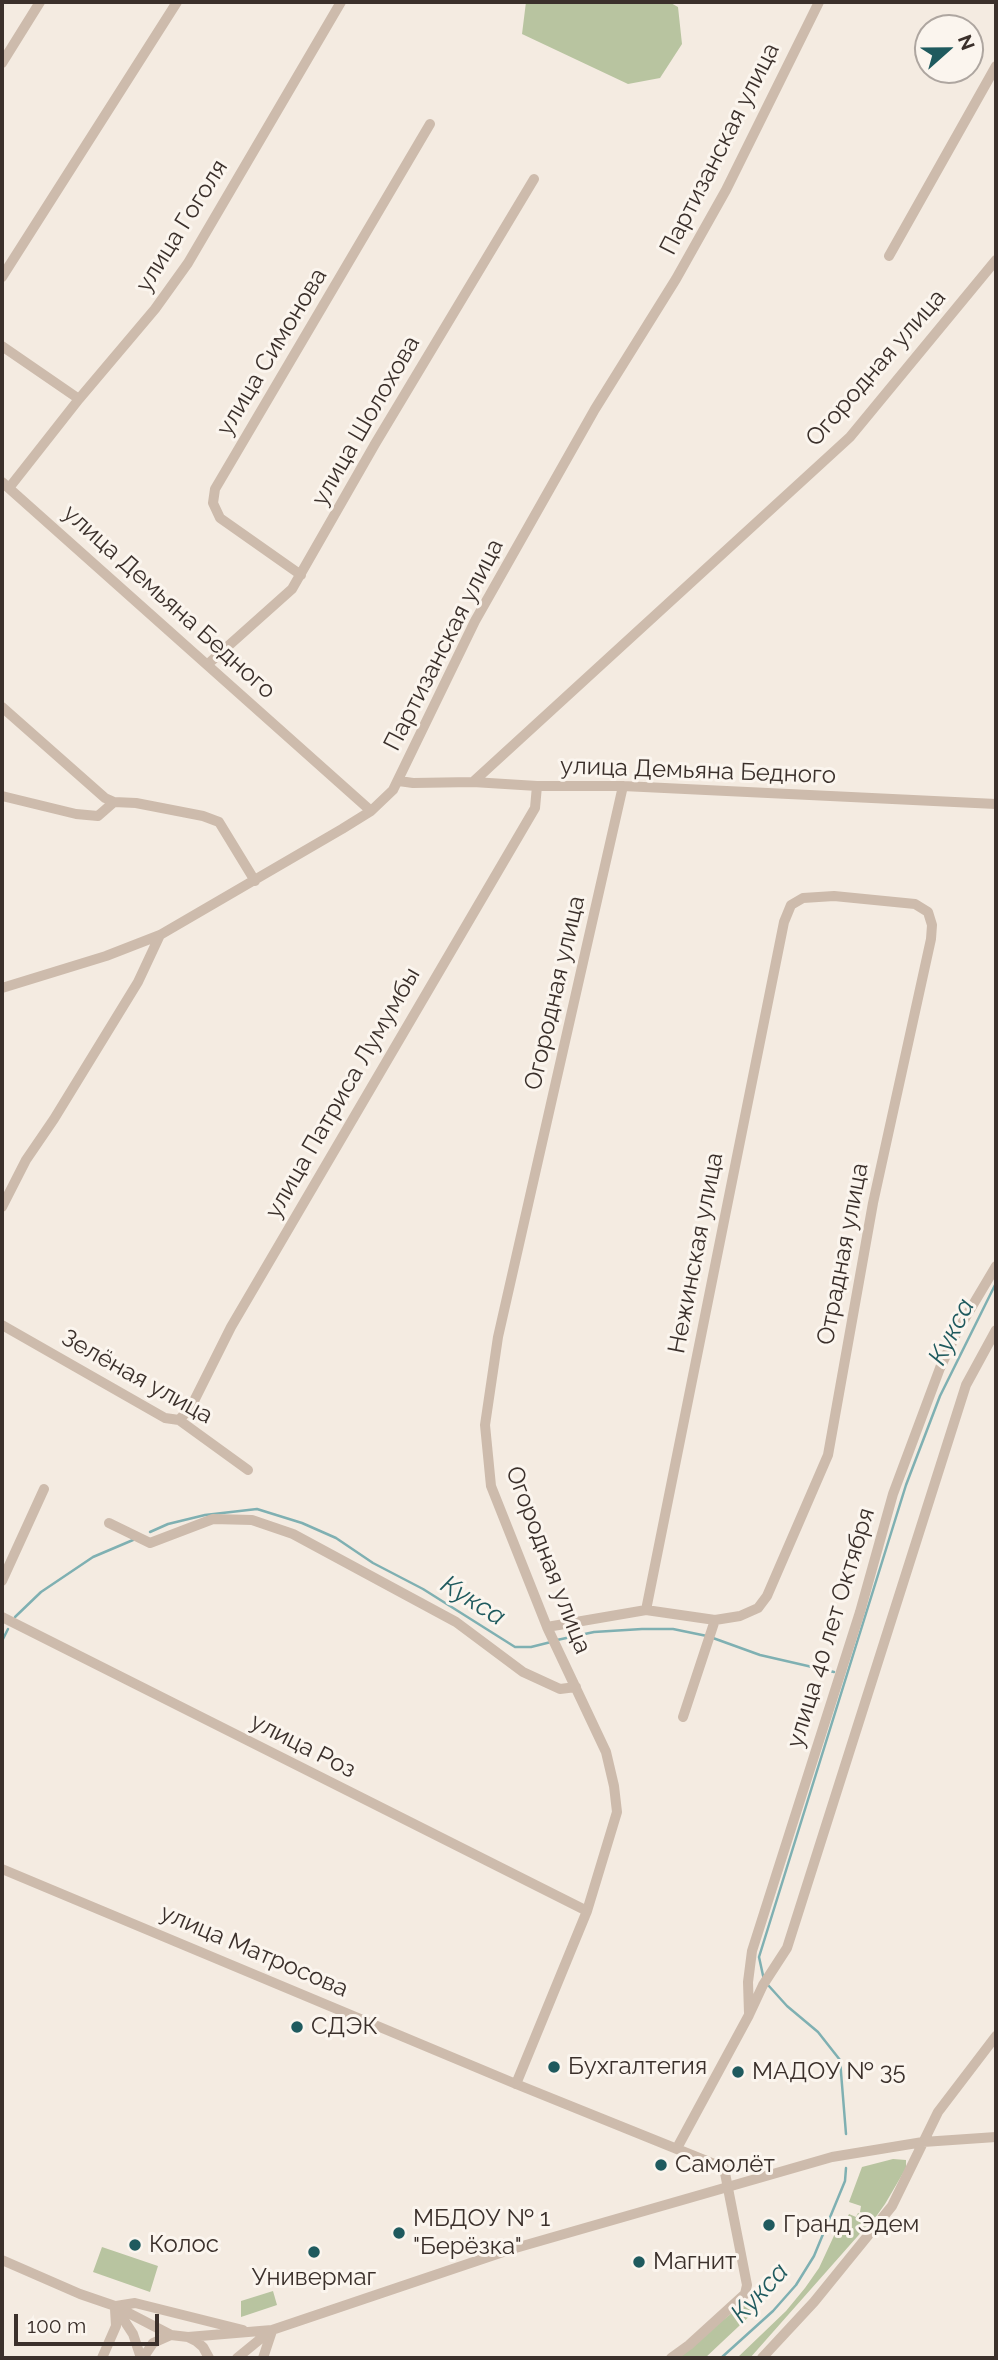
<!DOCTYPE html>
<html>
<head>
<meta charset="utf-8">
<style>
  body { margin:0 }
  #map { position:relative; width:998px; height:2360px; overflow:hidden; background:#f4ebe1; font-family:Raleway,sans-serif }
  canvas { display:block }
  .frame { position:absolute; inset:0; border:4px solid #3b302b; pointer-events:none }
  .north { position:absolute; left:914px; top:14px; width:70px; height:70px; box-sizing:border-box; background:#fbf5ee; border:2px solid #aea6a0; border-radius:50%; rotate:69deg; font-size:19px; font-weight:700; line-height:28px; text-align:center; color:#3b302b }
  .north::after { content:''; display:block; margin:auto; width:24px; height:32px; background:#1f5a5e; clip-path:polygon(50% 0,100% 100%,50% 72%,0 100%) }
  .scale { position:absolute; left:14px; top:2314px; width:145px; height:32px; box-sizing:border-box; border:4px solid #3b302b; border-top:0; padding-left:9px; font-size:21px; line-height:24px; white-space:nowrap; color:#3b302b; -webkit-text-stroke:5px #fbf5ee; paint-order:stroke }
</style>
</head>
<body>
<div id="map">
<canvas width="998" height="2360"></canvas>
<div class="frame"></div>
<div class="north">N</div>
<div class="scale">100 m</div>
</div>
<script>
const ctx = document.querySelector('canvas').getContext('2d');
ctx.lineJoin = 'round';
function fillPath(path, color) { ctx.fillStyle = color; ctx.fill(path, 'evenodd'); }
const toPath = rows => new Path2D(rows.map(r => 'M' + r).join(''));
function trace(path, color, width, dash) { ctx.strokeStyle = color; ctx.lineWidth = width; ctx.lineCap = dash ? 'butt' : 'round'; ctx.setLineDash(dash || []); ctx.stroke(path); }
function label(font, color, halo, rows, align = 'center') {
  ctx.font = font + ' Raleway,sans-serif'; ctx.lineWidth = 6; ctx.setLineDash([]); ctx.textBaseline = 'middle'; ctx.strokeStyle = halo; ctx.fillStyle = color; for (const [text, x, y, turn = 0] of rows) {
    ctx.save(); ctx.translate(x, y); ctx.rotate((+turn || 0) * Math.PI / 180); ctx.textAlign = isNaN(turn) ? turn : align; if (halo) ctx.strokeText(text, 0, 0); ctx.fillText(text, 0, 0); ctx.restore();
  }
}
fillPath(toPath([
  [526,2,669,2,678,7,682,44,660,78,628,84,522,34],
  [893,2159,906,2160,906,2168,885,2204,875,2218,860,2212,861,2206,849,2202,862,2167],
  [858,2213,872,2220,750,2358,737,2358,786,2311,805,2288,819,2268,839,2225,843,2227,849,2214,856,2217],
  [102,2247,158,2266,150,2292,93,2272],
  [273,2291,277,2305,241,2317,241,2301],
  [747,2301,755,2311,705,2358,675,2358]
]), '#b8c4a0');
trace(toPath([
  [150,1532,168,1524,205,1515,257,1509,302,1523,336,1538,373,1563,423,1589,515,1647,531,1647,551,1642],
  [15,1617,41,1592,93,1557,133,1540],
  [713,1638,760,1655,834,1672],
  [557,1640,594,1632,642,1629,673,1629,707,1636],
  [2,1641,8,1629],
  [764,1980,759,1957,906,1485,940,1396,996,1283],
  [768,1985,787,2006,818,2032,840,2060,846,2134],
  [721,2358,773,2311,796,2285,814,2256,845,2181,846,2168]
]), '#7fb0b2', 2.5);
trace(toPath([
  [2,63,40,2],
  [889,256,996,66],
  [2,277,177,2],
  [2,346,79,399],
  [2,482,371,811],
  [9,488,79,399,155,309,188,263,341,2],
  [301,575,220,518,213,503,215,489,430,124],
  [208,664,292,589,375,444,534,179],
  [2,707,105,798,114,802,136,803,203,816,219,822,255,881],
  [399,781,413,783,473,782,537,786,623,786,996,804],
  [473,782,850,437,996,260],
  [2,796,76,814,98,816,114,802],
  [2,988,106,956,160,935,342,829,371,811,393,790,475,621,595,409,676,279,726,190,819,2],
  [2,1207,26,1160,54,1119,138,982,160,935],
  [2,1325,165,1418,179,1420,248,1470],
  [179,1420,191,1407,231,1327,535,808,537,786],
  [109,1523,150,1543,213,1519,252,1520,293,1534,456,1622,523,1672,560,1689,576,1687],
  [2,1581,44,1489],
  [2,1617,587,1911],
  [547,1627,646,1610,715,1620,740,1616,758,1608,767,1596,828,1455,873,1203,931,939,932,925,928,912,915,904,834,896,803,898,791,905,784,922,646,1610],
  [683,1717,715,1620],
  [2,1869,516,2084,724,2168,747,2285,745,2294,689,2345,671,2358],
  [749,2013,748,1982,752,1951,860,1612,893,1494,940,1368,958,1330,996,1266],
  [516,2084,587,1911,617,1812,614,1786,606,1752,547,1627,491,1486,485,1425,498,1337,623,786],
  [677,2148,749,2015,763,1985,787,1948,966,1385,996,1330],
  [2,2260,80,2294,115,2306,171,2335],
  [116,2306,135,2303,243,2330],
  [116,2308,133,2334,141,2358],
  [188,2337,272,2330,512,2249,832,2157,923,2142,996,2137],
  [102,2358,116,2326,115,2309],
  [143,2358,153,2343,171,2335,188,2337,196,2341,203,2347,209,2358],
  [237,2358,270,2331],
  [263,2358,272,2331],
  [762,2358,814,2302,892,2206,938,2112,996,2036]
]), '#cdbbac', 10);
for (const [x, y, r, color] of [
  [297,2027,7,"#1f5a5e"],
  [554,2067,7,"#1f5a5e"],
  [738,2072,7,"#1f5a5e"],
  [661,2165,7,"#1f5a5e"],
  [769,2225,7,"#1f5a5e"],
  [399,2233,7,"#1f5a5e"],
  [135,2245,7,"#1f5a5e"],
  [314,2252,7,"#1f5a5e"],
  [639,2262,7,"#1f5a5e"]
]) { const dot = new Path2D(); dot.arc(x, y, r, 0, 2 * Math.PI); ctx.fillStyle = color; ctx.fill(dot); trace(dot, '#fbf5ee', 2.5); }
label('24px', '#3b302b', '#fbf5ee', [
  ["Партизанская улица",720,149,-63],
  ["улица Гоголя",182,226,-58],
  ["улица Симонова",272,352,-59],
  ["Огородная улица",876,368,-49],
  ["улица Шолохова",366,421,-60],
  ["улица Демьяна Бедного",169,602,42],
  ["Партизанская улица",444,645,-63],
  ["улица Демьяна Бедного",698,771,2],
  ["Огородная улица",555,993,-77],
  ["улица Патриса Лумумбы",343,1093,-60],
  ["Нежинская улица",696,1253,-79],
  ["Отрадная улица",843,1254,-79],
  ["Зелёная улица",137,1377,29],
  ["Огородная улица",548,1560,69],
  ["улица 40 лет Октября",831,1628,-73],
  ["улица Роз",303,1746,27],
  ["улица Матросова",254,1951,23]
]);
label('24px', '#3b302b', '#fbf5ee', [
  ["СДЭК",311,2027],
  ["Бухгалтегия",568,2067],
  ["МАДОУ № 35",752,2072],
  ["Самолёт",675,2165],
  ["МБДОУ № 1",413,2219],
  ["\"Берёзка\"",413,2247],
  ["Гранд Эдем",783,2225],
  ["Колос",149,2245],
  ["Магнит",653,2262],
  ["Универмаг",314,2278,"center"]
], 'left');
label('italic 26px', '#1f5a5e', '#fbf5ee', [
  ["Кукса",952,1332,-63],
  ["Кукса",473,1601,32],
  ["Кукса",760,2293,-47]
]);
</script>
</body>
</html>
